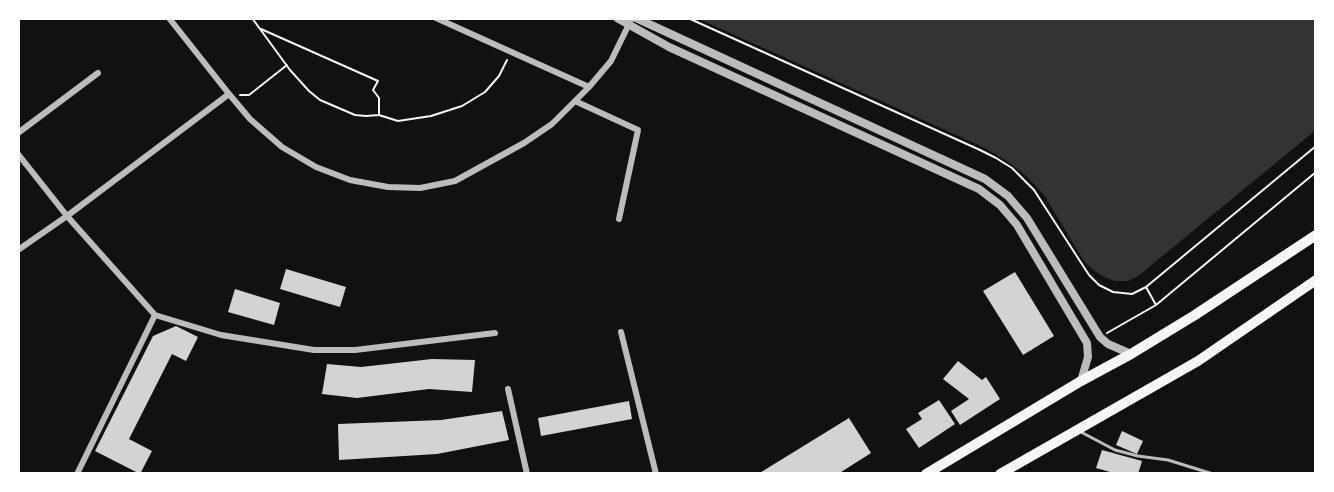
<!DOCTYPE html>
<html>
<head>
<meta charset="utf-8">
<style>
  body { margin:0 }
  #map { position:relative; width:1334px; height:492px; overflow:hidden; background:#111; font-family:Overpass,sans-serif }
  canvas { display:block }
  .frame { position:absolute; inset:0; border:20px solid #fff; pointer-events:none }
</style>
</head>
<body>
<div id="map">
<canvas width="1334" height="492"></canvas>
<div class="frame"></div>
</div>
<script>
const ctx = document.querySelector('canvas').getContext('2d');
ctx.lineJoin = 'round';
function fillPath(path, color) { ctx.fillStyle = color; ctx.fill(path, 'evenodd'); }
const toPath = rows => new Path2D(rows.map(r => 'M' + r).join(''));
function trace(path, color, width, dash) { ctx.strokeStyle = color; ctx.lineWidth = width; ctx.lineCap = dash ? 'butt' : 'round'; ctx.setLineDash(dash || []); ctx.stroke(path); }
fillPath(toPath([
  [697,18,1316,18,1316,130,1138,276,1128,281,1115,281,1104,277,1093,270,1084,261,1044,195,1025,175,1007,161,983,147]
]), '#333');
fillPath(toPath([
  [286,269,346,287,340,307,280,289],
  [1015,272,1054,336,1023,355,983,291],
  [235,289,280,303,274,325,228,312],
  [176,326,198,337,186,361,172,354,129,439,152,451,140,474,95,451,153,336],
  [432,359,475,360,472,392,429,389,357,398,322,394,327,364,361,367],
  [958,361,982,380,986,377,1000,399,960,425,951,411,969,399,943,379],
  [939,400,955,424,919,448,906,429,922,419,918,413],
  [629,401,632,419,541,436,538,418],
  [502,411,509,440,437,454,339,460,338,424,441,420],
  [849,418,871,453,838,474,758,474],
  [1122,431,1143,441,1137,454,1116,445],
  [1102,450,1142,461,1138,474,1117,474,1096,468]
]), '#d3d3d3');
trace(toPath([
  [252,18,290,70,309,91,320,100,355,115,366,116,379,115,398,121,431,116,462,106,485,92,499,76,507,60],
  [688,18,980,150,996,158,1012,168,1034,190,1089,275,1099,285,1113,292,1132,294,1146,287,1156,305],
  [261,29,378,81,373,90,379,98,379,115],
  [240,95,249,95,287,65],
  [1146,287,1316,146],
  [1107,333,1156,305,1316,172]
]), '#f5f5f5', 2);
trace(toPath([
  [1079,431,1115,450,1138,456,1168,460,1213,474]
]), '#bcbcbc', 3);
trace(toPath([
  [169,18,229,94,250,119,282,147,316,167,350,180,388,187,420,188,455,181,524,143,552,124,589,87,611,61,632,18],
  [436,18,589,87],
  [575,101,638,130,619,219],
  [18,133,98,73],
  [18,154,67,216,155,315],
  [18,250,67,216,229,94],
  [155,315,221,335,314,350,355,350,495,333],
  [621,332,656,474],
  [508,389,527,474],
  [77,474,155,315]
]), '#bcbcbc', 6);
trace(toPath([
  [617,18,669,47,979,189,1000,205,1017,225,1087,343,1088,357,1081,381],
  [636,18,985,179,1008,196,1027,218,1100,337,1108,344,1131,354]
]), '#bcbcbc', 8);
trace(toPath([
  [926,474,1081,381,1131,354,1195,315,1316,235],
  [1000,474,1198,361,1316,280]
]), '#f5f5f5', 10);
</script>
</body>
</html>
